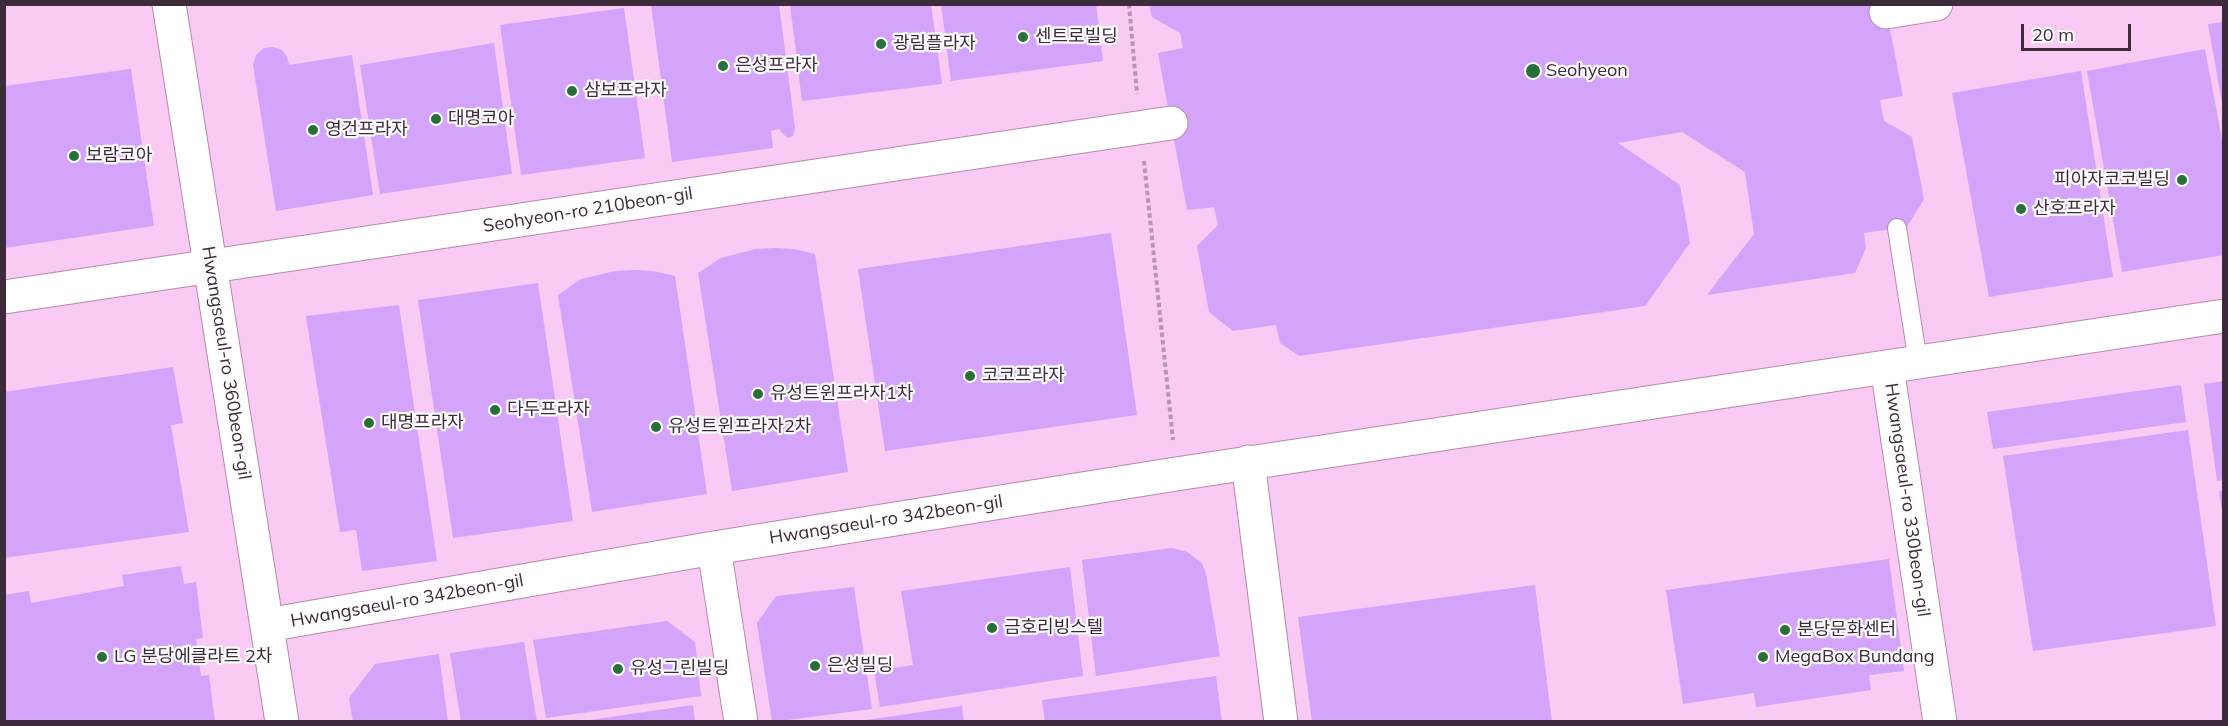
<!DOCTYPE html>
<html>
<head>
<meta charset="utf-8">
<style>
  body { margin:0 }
  #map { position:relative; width:2228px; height:726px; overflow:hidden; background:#f8caf4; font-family:Mulish,sans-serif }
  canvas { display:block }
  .frame { position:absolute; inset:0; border:6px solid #3d2b3b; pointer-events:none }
  .scale { position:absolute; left:2021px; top:24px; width:110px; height:27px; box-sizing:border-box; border:3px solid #3d2b3b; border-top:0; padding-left:8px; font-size:18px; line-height:21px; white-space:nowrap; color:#3d2b3b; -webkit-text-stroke:4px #fcfcfc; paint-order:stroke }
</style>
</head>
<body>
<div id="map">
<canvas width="2228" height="726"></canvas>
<div class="frame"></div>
<div class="scale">20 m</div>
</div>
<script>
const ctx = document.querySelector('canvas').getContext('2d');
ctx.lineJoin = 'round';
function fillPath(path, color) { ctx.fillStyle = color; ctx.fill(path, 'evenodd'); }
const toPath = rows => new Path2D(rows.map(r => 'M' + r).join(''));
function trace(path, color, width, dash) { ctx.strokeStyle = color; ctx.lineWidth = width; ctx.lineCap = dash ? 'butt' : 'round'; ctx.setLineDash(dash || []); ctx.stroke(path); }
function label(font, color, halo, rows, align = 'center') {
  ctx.font = font + ' Mulish,"Noto Sans KR",sans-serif'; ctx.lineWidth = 4.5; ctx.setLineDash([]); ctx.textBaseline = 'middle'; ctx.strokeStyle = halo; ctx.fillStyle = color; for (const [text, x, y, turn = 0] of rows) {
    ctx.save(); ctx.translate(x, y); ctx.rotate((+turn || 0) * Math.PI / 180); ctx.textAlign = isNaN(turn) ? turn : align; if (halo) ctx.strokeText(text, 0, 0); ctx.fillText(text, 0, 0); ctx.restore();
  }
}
fillPath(toPath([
  [651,4,779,4,795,128,793,136,787,138,779,129,771,131,773,148,672,162],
  [790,4,931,4,942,84,802,101],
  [941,4,1096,4,1103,61,951,81],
  [1149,4,1885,4,1903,96,1880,100,1884,121,1912,137,1924,199,1907,227,1864,233,1866,248,1855,273,1707,295,1754,234,1745,172,1682,132,1618,143,1680,185,1690,243,1645,306,1299,356,1280,343,1276,325,1233,331,1209,312,1197,246,1218,225,1214,207,1187,210,1158,53,1183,48,1180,33,1152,17],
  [624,8,645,158,521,175,500,25],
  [2224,22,2224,102,2222,103,2208,24],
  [494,43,512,174,380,194,360,65],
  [273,47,282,50,287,57,289,65,352,55,373,195,276,211,253,65,256,55,264,48],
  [2205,49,2224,150,2224,255,2122,272,2087,71],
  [131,69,154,226,4,248,4,86],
  [2081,71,2113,277,1989,297,1952,93],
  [1111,233,1137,415,885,451,858,269],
  [775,248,794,249,815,254,848,472,732,491,698,273,721,258,756,249],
  [635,270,653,271,675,276,707,494,592,512,558,295,581,279,615,271],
  [538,283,573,521,453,538,418,300],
  [399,305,437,561,362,571,356,530,340,532,306,316],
  [173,367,183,423,171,425,189,532,4,558,4,392],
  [2224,381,2224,480,2217,481,2204,384],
  [2181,385,2186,422,1993,449,1987,412],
  [2188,430,2216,626,2033,651,2003,456],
  [2224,490,2224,512,2222,512,2219,491],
  [1172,548,1187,552,1202,563,1206,574,1220,656,1096,676,1082,560],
  [1889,559,1904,671,1869,675,1871,690,1756,707,1754,693,1683,704,1666,590],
  [181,566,184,584,196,582,203,638,196,639,201,676,209,675,215,722,4,722,4,595,29,591,31,603,124,586,122,575],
  [1070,567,1083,676,880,707,874,671,913,665,901,591],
  [1535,585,1552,722,1312,722,1298,617],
  [854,587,872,709,772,722,757,623,776,596],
  [667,621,695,642,701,696,546,718,533,640],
  [524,642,537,722,461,722,450,653],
  [439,654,448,722,353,722,349,698,375,664],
  [1216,676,1222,722,1045,722,1042,700],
  [693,705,695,722,590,722,590,720],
  [962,706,964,722,866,722,866,720]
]), '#d4a3fa');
const lane = toPath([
  [1897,228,1918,362]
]);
const street = toPath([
  [169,4,282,722],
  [1886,12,1936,4],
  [4,297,1171,123],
  [1887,367,1940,722],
  [1248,462,1281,722],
  [714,548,741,722],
  [267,625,714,548,1176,474,2224,316]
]);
trace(lane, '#b58ab1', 20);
trace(street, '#b58ab1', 35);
trace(toPath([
  [1129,4,1137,94],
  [1144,161,1173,440]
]), '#b793b4', 4, [4.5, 3]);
trace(lane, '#fff', 18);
trace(street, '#fff', 33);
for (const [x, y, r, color] of [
  [1023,37,6,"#286f3b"],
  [881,44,6,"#286f3b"],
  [723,66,6,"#286f3b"],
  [1533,71,8,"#286f3b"],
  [572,91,6,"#286f3b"],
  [436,119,6,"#286f3b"],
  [313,130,6,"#286f3b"],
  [74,156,6,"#286f3b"],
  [2182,180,6,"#286f3b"],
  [2021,209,6,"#286f3b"],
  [970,376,6,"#286f3b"],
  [758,394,6,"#286f3b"],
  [495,410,6,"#286f3b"],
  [369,423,6,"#286f3b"],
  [656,427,6,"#286f3b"],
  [992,628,6,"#286f3b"],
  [1785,630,6,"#286f3b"],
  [102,657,6,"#286f3b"],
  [1763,657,6,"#286f3b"],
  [815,666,6,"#286f3b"],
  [618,669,6,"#286f3b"]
]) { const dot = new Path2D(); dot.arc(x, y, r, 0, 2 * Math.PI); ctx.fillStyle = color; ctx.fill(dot); trace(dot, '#fcfcfc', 2); }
label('18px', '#3d2b3b', '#fcfcfc', [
  ["센트로빌딩",1035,37],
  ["광림플라자",893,44],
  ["은성프라자",735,66],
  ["Seohyeon",1546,71],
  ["삼보프라자",584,91],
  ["대명코아",448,119],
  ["영건프라자",325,130],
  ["보람코아",86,156],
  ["피아자코코빌딩",2170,180,"right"],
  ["산호프라자",2033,209],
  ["코코프라자",982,376],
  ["유성트윈프라자1차",770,394],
  ["다두프라자",507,410],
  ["대명프라자",381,423],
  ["유성트윈프라자2차",668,427],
  ["금호리빙스텔",1004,628],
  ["분당문화센터",1797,630],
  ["LG 분당에클라트 2차",114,657],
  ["MegaBox Bundang",1775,657],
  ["은성빌딩",827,666],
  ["유성그린빌딩",630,669]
], 'left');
label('18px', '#3d2b3b', '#fcfcfc', [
  ["Seohyeon-ro 210beon-gil",588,210,-9],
  ["Hwangsaeul-ro 360beon-gil",226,363,81],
  ["Hwangsaeul-ro 330beon-gil",1907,500,82],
  ["Hwangsaeul-ro 342beon-gil",886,520,-9],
  ["Hwangsaeul-ro 342beon-gil",407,601,-10]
]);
</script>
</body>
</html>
